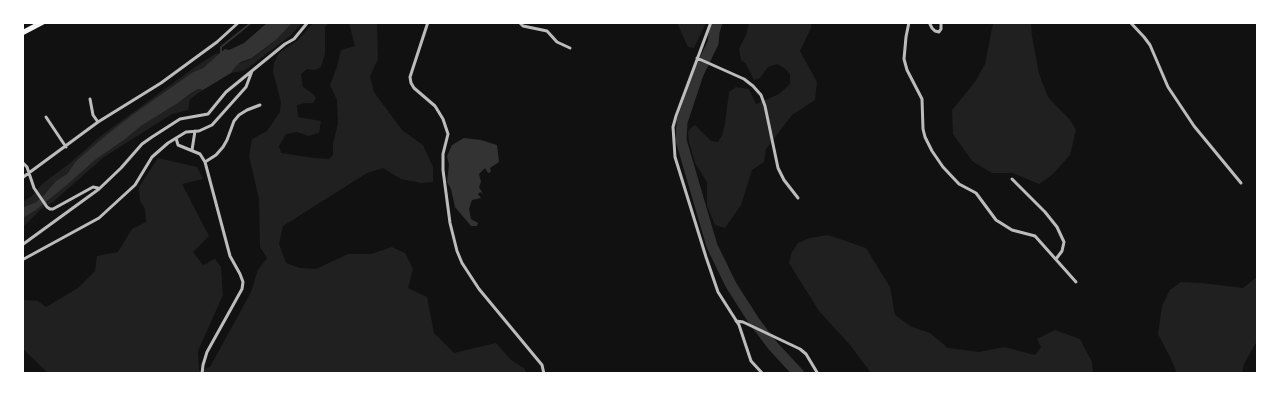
<!DOCTYPE html>
<html>
<head>
<meta charset="utf-8">
<style>
  body { margin:0 }
  #map { position:relative; width:1280px; height:396px; overflow:hidden; background:#111; font-family:Cabin,sans-serif }
  canvas { display:block }
  .frame { position:absolute; inset:0; border:24px solid #fff; pointer-events:none }
</style>
</head>
<body>
<div id="map">
<canvas width="1280" height="396"></canvas>
<div class="frame"></div>
</div>
<script>
const ctx = document.querySelector('canvas').getContext('2d');
ctx.lineJoin = 'round';
function fillPath(path, color) { ctx.fillStyle = color; ctx.fill(path, 'evenodd'); }
const toPath = rows => new Path2D(rows.map(r => 'M' + r).join(''));
function trace(path, color, width, dash) { ctx.strokeStyle = color; ctx.lineWidth = width; ctx.lineCap = dash ? 'butt' : 'round'; ctx.setLineDash(dash || []); ctx.stroke(path); }
fillPath(toPath([
  [292,23,302,23,290,36,248,68,242,71,231,73,236,65,253,58,277,39],
  [313,23,329,23,325,27,325,54,321,67,315,70,307,69,301,74,303,87,312,93,316,98,313,103,305,103,297,105,298,117,321,121,319,133,308,136,297,132,286,134,279,146,281,153,314,158,329,159,333,155,333,144,338,123,337,100,330,85,337,67,341,50,355,46,349,23,377,23,378,59,370,76,374,92,402,130,423,145,433,167,433,182,421,183,401,179,383,168,367,173,283,226,279,244,286,263,300,268,316,269,348,254,371,254,392,247,405,253,413,269,408,288,427,297,434,333,454,353,496,343,511,360,525,369,526,373,48,373,23,349,22,300,38,301,46,307,78,288,95,271,97,256,118,252,132,229,146,222,145,209,140,201,139,187,158,158,197,167,203,179,182,184,209,236,193,252,203,265,215,259,221,267,223,295,198,351,199,371,210,367,251,292,258,270,267,258,260,247,259,199,249,156,252,139,267,131,280,112,281,102,273,72,274,63,279,53,298,40],
  [677,23,706,23,694,48,688,47],
  [749,23,811,23,811,28,800,51,817,82,815,100,792,115,766,149,764,162,752,170,741,205,725,228,715,225,707,206,707,182,695,163,689,142,688,132,691,128,695,125,711,141,718,142,722,135,725,124,729,92,736,87,749,89,756,104,779,94,790,84,790,74,784,68,777,64,768,67,760,78,754,80,746,64,741,60,739,49,746,35],
  [993,23,1031,23,1032,36,1039,74,1048,97,1070,120,1076,130,1070,155,1053,174,1039,184,1013,173,992,173,972,161,953,134,952,110,975,82,985,64],
  [220,53,203,68,193,72,132,115,76,161,67,174,56,181,44,195,36,202,23,208,22,202,32,196,42,184,70,163,102,135,195,67,215,54],
  [198,89,203,90,190,99,188,110,172,114,104,157,53,202,41,209,23,227,22,218,36,210,67,185,95,160,124,140,141,126,178,103],
  [828,235,866,248,890,287,895,315,912,327,930,333,948,348,979,352,1004,347,1035,355,1041,347,1037,339,1055,330,1080,339,1092,362,1093,373,871,373,850,345,819,311,789,263,792,252,798,243,810,238],
  [1257,277,1257,341,1244,364,1242,373,1177,373,1170,357,1158,334,1162,306,1170,290,1181,282,1202,283,1243,288]
]), '#202020');
fillPath(toPath([
  [267,23,292,23,277,39,252,58,241,62,236,66,231,73,203,90,198,89,190,94,178,103,141,126,124,140,95,160,67,185,36,210,23,218,22,208,36,202,44,195,56,181,67,174,76,161,104,137,132,115,193,72,203,68,220,53,225,49,229,50,244,43],
  [464,138,481,140,497,145,499,162,490,168,491,172,488,173,485,168,479,174,481,182,479,187,483,194,480,192,478,194,481,198,472,200,469,209,471,219,478,223,477,226,471,226,455,207,451,189,447,182,449,165,447,156,452,145]
]), '#333');
trace(toPath([
  [221,53,221,47,252,22]
]), '#333', 2);
trace(toPath([
  [717,22,714,32,713,43,698,74,682,122,681,140,712,246,731,285,754,321,773,346,799,374]
]), '#333', 11);
trace(toPath([
  [428,22,410,77,411,83,414,88,435,106,443,119,448,134,443,154,443,170,450,223,457,251,462,263,479,289,542,365,544,374],
  [519,22,523,26,547,31,557,42,570,48],
  [711,22,676,116,673,127,675,157,706,257,718,292,739,325,751,361,763,374],
  [909,22,906,37,904,59,907,70,922,99,923,129,925,137,932,151,943,167,959,184,976,193,996,220,1012,230,1035,236,1076,282],
  [929,22,932,28,935,31,939,32,941,29,941,22],
  [1130,22,1144,37,1150,45,1168,87,1194,126,1241,183],
  [697,58,744,79,753,86,761,95,765,106,778,168,784,180,798,198],
  [90,99,93,115,98,122],
  [46,117,66,147],
  [176,138,178,145,200,154,205,162,230,256,240,274,243,282,242,289,207,352,203,365,202,374],
  [192,150,195,131],
  [22,162,27,167,34,188,47,207,50,209,53,209,93,187,98,188],
  [205,162,216,155,223,147,227,140,234,121,239,115,247,110,260,105],
  [22,178,98,122,161,83,217,42,239,22],
  [1012,179,1045,212,1057,227,1064,242,1062,251,1056,259],
  [22,245,99,189,121,168,142,144,152,137,180,119,208,114,226,92,285,44,294,39,308,22],
  [22,260,99,218,135,185,152,157,168,143,186,132,199,131,212,125,246,87,252,71],
  [736,321,743,322,800,349,806,354,818,374]
]), '#bcbcbc', 3);
trace(toPath([
  [22,33,43,22]
]), '#f5f5f5', 5);
</script>
</body>
</html>
